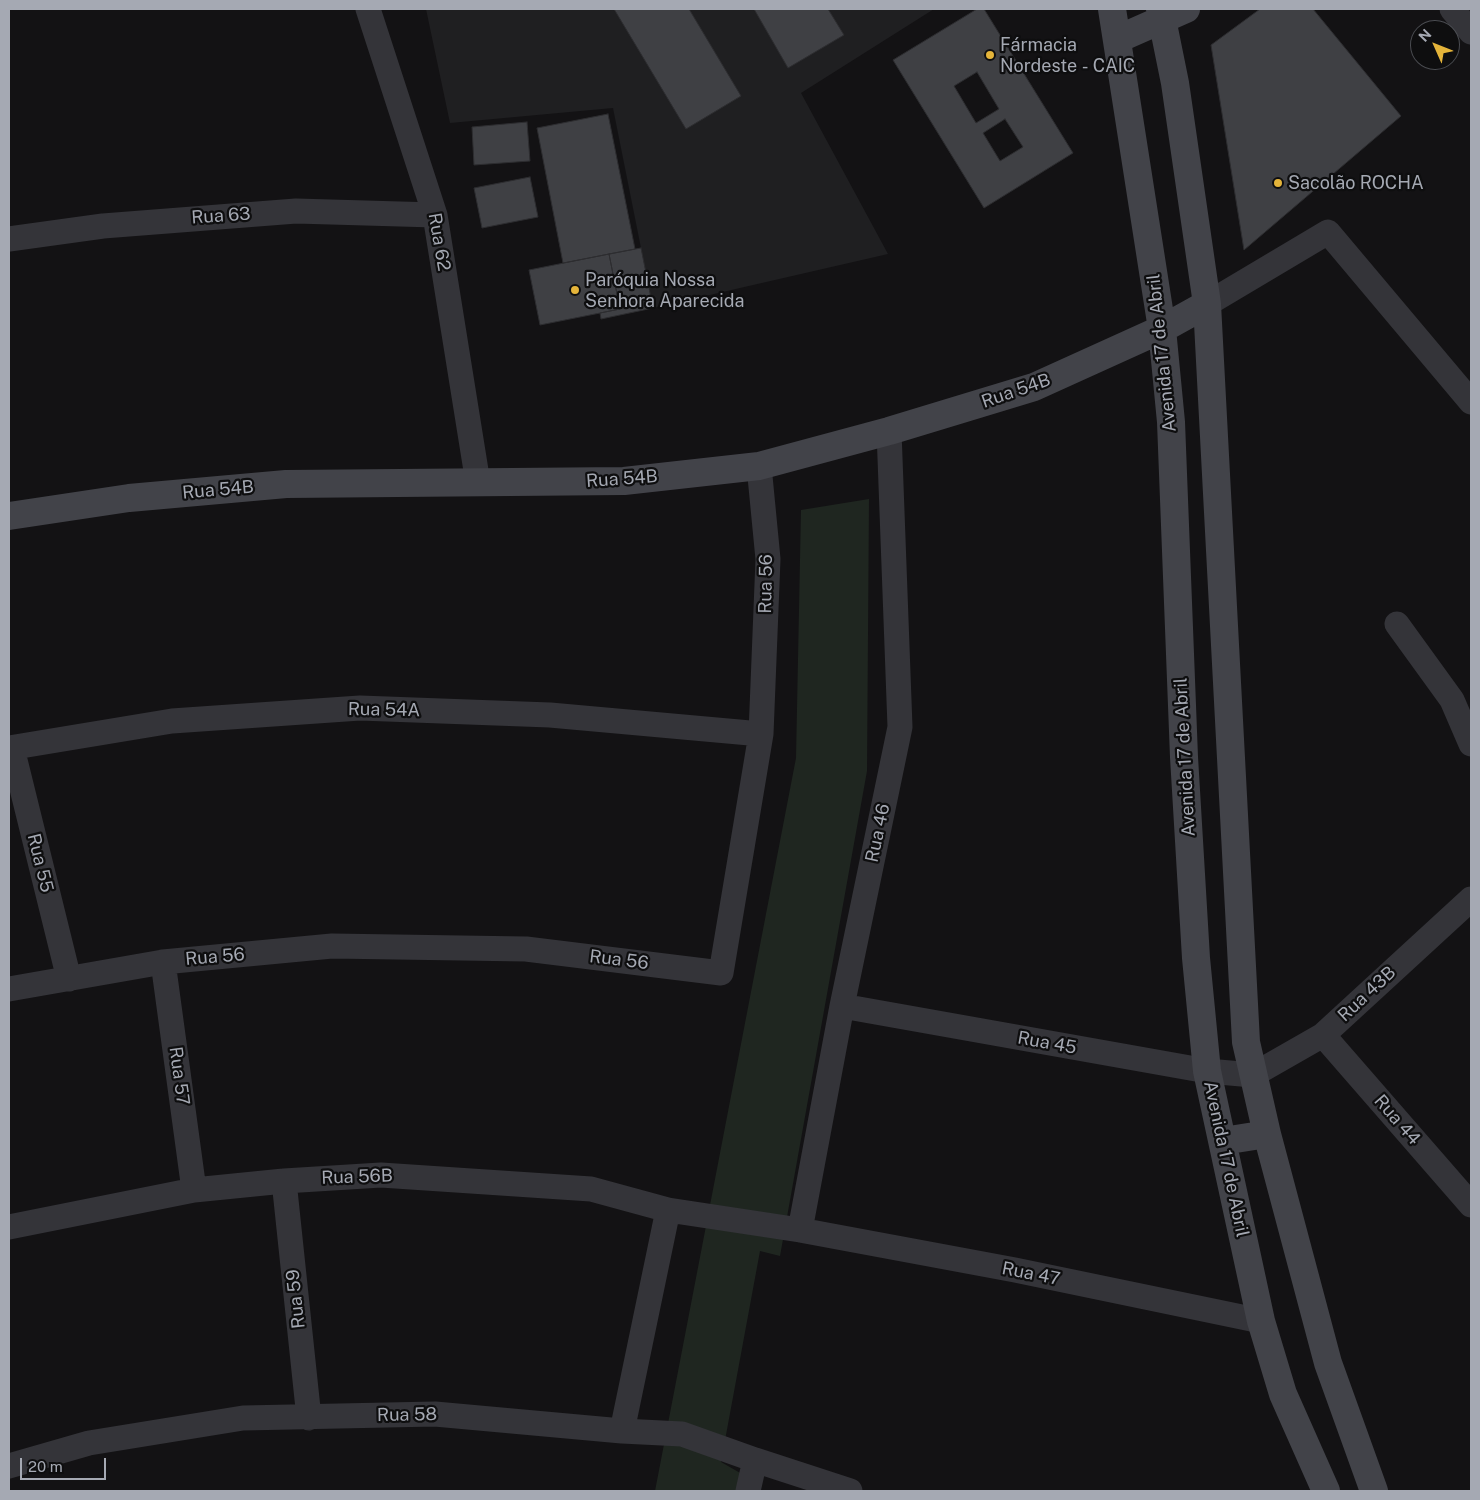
<!DOCTYPE html>
<html>
<head>
<meta charset="utf-8">
<style>
  body { margin:0 }
  #map { position:relative; width:1480px; height:1500px; overflow:hidden; background:#131214; font-family:"Public Sans",sans-serif }
  canvas { display:block }
  .frame { position:absolute; inset:0; border:10px solid #a5a9b3; pointer-events:none }
  .north { position:absolute; left:1410px; top:20px; width:50px; height:50px; box-sizing:border-box; background:#0e0e0f; border:1px solid #4a4c51; border-radius:50%; rotate:314deg; font-size:14px; font-weight:700; line-height:20px; text-align:center; color:#a5a9b3 }
  .north::after { content:''; display:block; margin:auto; width:18px; height:22px; background:#e4b43a; clip-path:polygon(50% 0,100% 100%,50% 72%,0 100%) }
  .scale { position:absolute; left:20px; top:1458px; width:86px; height:22px; box-sizing:border-box; border:2px solid #a5a9b3; border-top:0; padding-left:6px; font-size:15px; line-height:18px; white-space:nowrap; color:#a5a9b3; -webkit-text-stroke:4px #0e0e0f; paint-order:stroke }
</style>
</head>
<body>
<div id="map">
<canvas width="1480" height="1500"></canvas>
<div class="frame"></div>
<div class="north">N</div>
<div class="scale">20 m</div>
</div>
<script>
const ctx = document.querySelector('canvas').getContext('2d');
ctx.lineJoin = 'round';
function fillPath(path, color) { ctx.fillStyle = color; ctx.fill(path, 'evenodd'); }
const toPath = rows => new Path2D(rows.map(r => 'M' + r).join(''));
function trace(path, color, width, dash) { ctx.strokeStyle = color; ctx.lineWidth = width; ctx.lineCap = dash ? 'butt' : 'round'; ctx.setLineDash(dash || []); ctx.stroke(path); }
function label(font, color, halo, rows, align = 'center') {
  ctx.font = font + ' "Public Sans",sans-serif'; ctx.lineWidth = 4.5; ctx.setLineDash([]); ctx.textBaseline = 'middle'; ctx.strokeStyle = halo; ctx.fillStyle = color; for (const [text, x, y, turn = 0] of rows) {
    ctx.save(); ctx.translate(x, y); ctx.rotate((+turn || 0) * Math.PI / 180); ctx.textAlign = isNaN(turn) ? turn : align; if (halo) ctx.strokeText(text, 0, 0); ctx.fillText(text, 0, 0); ctx.restore();
  }
}
fillPath(toPath([
  [426,9,934,9,801,93,888,254,653,308,613,108,450,123]
]), '#1f1f21');
fillPath(toPath([
  [869,499,867,771,780,1256,760,1251,721,1462,742,1474,738,1491,655,1491,796,758,801,510]
]), '#1f2620');
const building = toPath([
  [614,9,689,9,741,96,686,129,614,9],
  [754,9,828,9,844,35,788,68,754,9],
  [977,9,984,9,1073,153,984,208,893,60,977,9],
  [977,72,999,109,976,123,954,86,977,72],
  [1005,119,1023,147,1000,161,983,133,1005,119],
  [1260,9,1313,9,1401,116,1244,250,1211,45,1260,9],
  [608,114,635,249,563,263,537,128,608,114],
  [527,122,530,161,474,165,472,127,527,122],
  [530,177,538,217,482,228,474,188,530,177],
  [641,248,653,308,601,319,600,313,620,309,609,254,641,248],
  [609,254,620,309,540,325,529,270,609,254]
]);
fillPath(building, '#3f4044');
trace(building, '#2d2d30', 1);
trace(toPath([
  [368,9,435,215,478,483],
  [1452,9,1471,32],
  [9,239,103,226,296,211,435,215],
  [1207,304,1328,232,1471,402],
  [1397,624,1452,700,1471,744],
  [9,748,172,721,360,708,550,715,761,734],
  [12,748,69,979],
  [163,962,194,1190],
  [9,989,163,962,332,946,526,949,721,973,761,734,768,559,759,466],
  [842,1006,1207,1071,1253,1075,1323,1035,1471,899],
  [1323,1035,1471,1205],
  [284,1181,309,1418],
  [668,1210,800,1230,1015,1270,1261,1321],
  [9,1227,194,1190,284,1181,381,1175,591,1189,668,1210,622,1431,435,1414,243,1418,89,1443,9,1466],
  [800,1230,842,1006,900,727,889,431],
  [622,1431,682,1434,755,1460],
  [748,1491,755,1460,850,1491]
]), '#343439', 25);
trace(toPath([
  [1112,9,1162,329,1171,422,1184,757,1196,958,1207,1071,1261,1321,1283,1394,1326,1491],
  [1160,9,1175,83,1207,304,1246,1042,1267,1134,1328,1363,1374,1491],
  [1118,39,1186,9],
  [9,516,129,498,286,484,624,481,759,466,889,431,1034,387,1162,329,1207,304],
  [1223,1141,1267,1134]
]), '#424349', 28);
for (const [x, y, r, color] of [
  [990,55,5,"#e4b43a"],
  [1278,183,5,"#e4b43a"],
  [575,290,5,"#e4b43a"]
]) { const dot = new Path2D(); dot.arc(x, y, r, 0, 2 * Math.PI); ctx.fillStyle = color; ctx.fill(dot); trace(dot, '#0e0e0f', 2); }
label('18px', '#a5a9b3', '#0e0e0f', [
  ["Fármacia",1000,45],
  ["Nordeste - CAIC",1000,66],
  ["Sacolão ROCHA",1288,183],
  ["Paróquia Nossa",585,280],
  ["Senhora Aparecida",585,301]
], 'left');
label('18px', '#a5a9b3', '#0e0e0f', [
  ["Rua 63",221,216,-4],
  ["Rua 62",439,242,80],
  ["Avenida 17 de Abril",1162,353,-96],
  ["Rua 54B",1016,391,-19],
  ["Rua 54B",622,479,-4],
  ["Rua 54B",218,490,-5],
  ["Rua 56",766,584,-89],
  ["Rua 54A",384,710,1],
  ["Avenida 17 de Abril",1185,757,-93],
  ["Rua 46",878,833,-78],
  ["Rua 55",40,863,76],
  ["Rua 56",215,957,-5],
  ["Rua 56",619,960,7],
  ["Rua 43B",1367,994,-43],
  ["Rua 45",1047,1043,10],
  ["Rua 57",179,1076,82],
  ["Rua 44",1397,1120,49],
  ["Avenida 17 de Abril",1226,1159,78],
  ["Rua 56B",357,1177,-2],
  ["Rua 47",1031,1274,11],
  ["Rua 59",296,1299,-96],
  ["Rua 58",407,1415,-1]
]);
</script>
</body>
</html>
